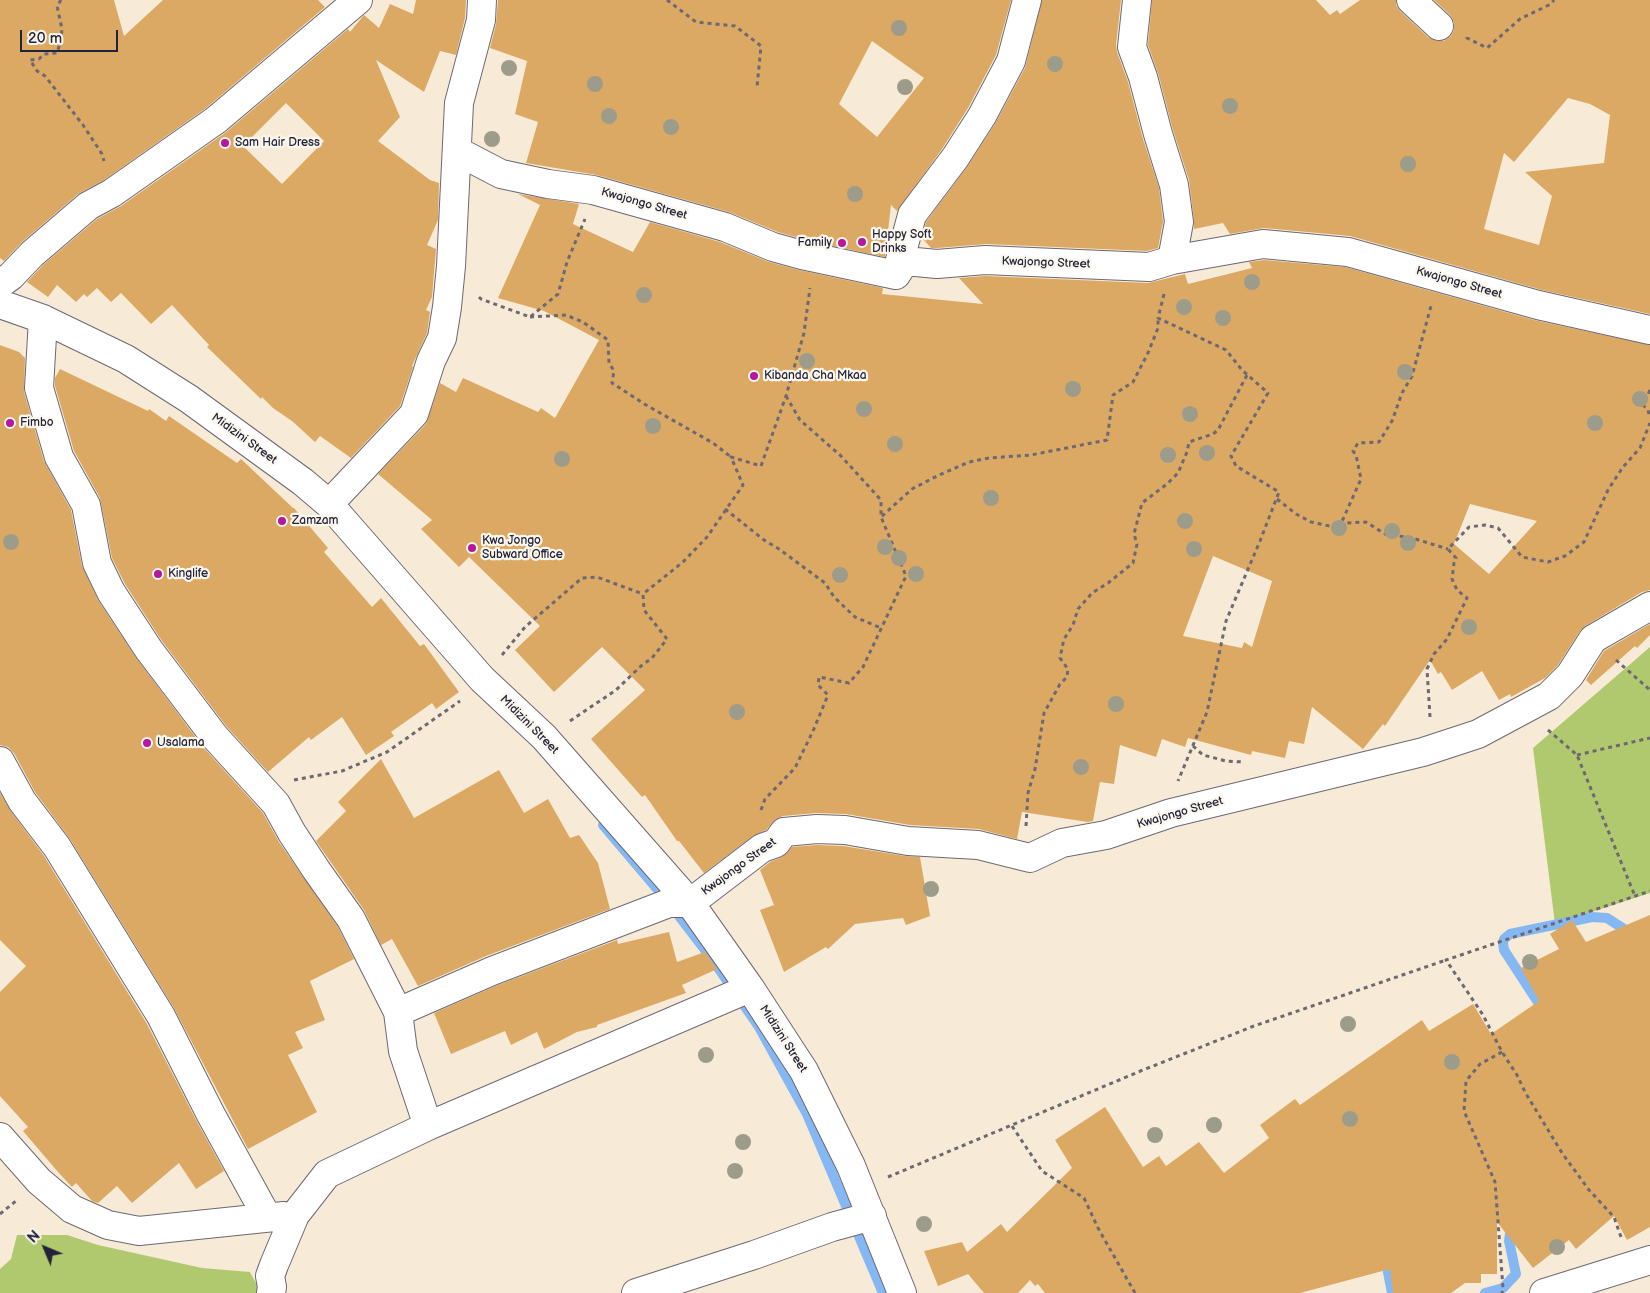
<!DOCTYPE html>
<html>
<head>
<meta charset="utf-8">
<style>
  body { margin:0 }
  #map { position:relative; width:1650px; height:1293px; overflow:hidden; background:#f7ebd7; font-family:"Balsamiq Sans",sans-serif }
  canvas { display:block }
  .north { position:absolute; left:20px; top:1223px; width:50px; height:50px; -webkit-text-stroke:4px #fbf7ec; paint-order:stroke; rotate:315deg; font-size:14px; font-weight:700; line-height:20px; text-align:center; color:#22223b }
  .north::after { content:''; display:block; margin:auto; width:18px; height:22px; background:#22223b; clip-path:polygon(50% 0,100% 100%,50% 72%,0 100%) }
  .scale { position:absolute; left:20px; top:30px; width:98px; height:22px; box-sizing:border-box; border:2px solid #22223b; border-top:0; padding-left:6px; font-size:15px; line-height:18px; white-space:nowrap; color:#22223b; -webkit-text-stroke:4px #fbf7ec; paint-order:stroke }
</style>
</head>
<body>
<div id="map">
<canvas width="1650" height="1293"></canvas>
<div class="north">N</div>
<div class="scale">20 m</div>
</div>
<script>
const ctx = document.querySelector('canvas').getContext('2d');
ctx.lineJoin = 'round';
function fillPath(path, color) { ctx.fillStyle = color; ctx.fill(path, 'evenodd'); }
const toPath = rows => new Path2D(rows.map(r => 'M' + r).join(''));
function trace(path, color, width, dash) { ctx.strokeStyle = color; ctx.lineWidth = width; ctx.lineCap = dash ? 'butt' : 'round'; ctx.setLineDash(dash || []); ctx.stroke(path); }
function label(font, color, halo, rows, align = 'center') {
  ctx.font = font + ' "Balsamiq Sans",sans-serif'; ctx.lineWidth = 4.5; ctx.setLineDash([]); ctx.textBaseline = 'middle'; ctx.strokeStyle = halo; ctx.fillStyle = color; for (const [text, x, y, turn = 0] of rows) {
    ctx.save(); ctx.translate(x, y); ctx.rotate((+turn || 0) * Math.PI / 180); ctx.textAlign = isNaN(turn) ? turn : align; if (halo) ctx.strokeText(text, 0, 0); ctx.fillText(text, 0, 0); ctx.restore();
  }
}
fillPath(toPath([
  [1650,647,1650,893,1555,924,1533,748],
  [17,1235,67,1235,98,1245,202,1268,250,1272,261,1293,0,1293,0,1269,11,1259]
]), '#b1c96e');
trace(toPath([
  [603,825,669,903,712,959,759,1027,807,1114,883,1293],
  [1545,1013,1504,950,1503,943,1504,939,1510,934,1592,917,1607,918,1624,929,1624,939],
  [1385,1257,1392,1293],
  [1485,1293,1503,1288,1516,1274,1509,1241,1511,1225]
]), '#85b8f2', 10);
fillPath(toPath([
  [0,0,114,0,124,36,163,0,318,0,325,7,206,108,104,180,78,194,22,242,4,261,0,258],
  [416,0,466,0,465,18,456,55,440,51,424,92,376,60,400,117,378,141,430,180,439,183,438,220,427,245,436,249,432,297,426,310,430,312,427,333,412,366,413,367,400,406,351,458,320,436,315,442,292,421,273,408,262,397,261,399,207,347,209,345,172,305,151,324,121,293,111,302,97,288,87,297,84,294,76,302,57,285,48,297,27,282,43,265,97,219,121,206,225,133,348,29,350,32,364,15,379,28,390,4,413,14],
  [286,103,324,141,282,184,243,146],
  [498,0,1011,0,996,55,968,108,942,149,897,211,891,205,885,257,806,240,778,232,729,212,597,175,526,163,538,122,515,114,527,61,490,48,496,24],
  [872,41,924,78,877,137,839,104],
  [1042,0,1121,0,1116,45,1117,52,1128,82,1143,139,1159,188,1163,222,1158,248,1147,251,986,244,937,248,931,248,922,238,926,222,967,167,995,124,1025,68],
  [1152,0,1316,0,1330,15,1337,10,1340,14,1360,0,1396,0,1396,5,1400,11,1428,37,1436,41,1444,41,1451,36,1454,30,1454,22,1450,15,1434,0,1650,0,1650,314,1542,290,1350,236,1264,228,1230,234,1223,223,1194,229,1194,220,1189,180,1173,130,1158,73,1148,45],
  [1568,98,1590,104,1610,115,1604,163,1525,172,1552,196,1539,245,1484,229,1504,153,1514,162],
  [518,194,579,204,573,224,633,252,650,222,720,242,769,262,799,270,883,288,882,294,983,304,959,278,985,276,1148,283,1185,274,1188,284,1252,268,1249,262,1264,260,1345,267,1534,320,1650,345,1650,590,1642,592,1585,626,1580,631,1558,665,1545,678,1511,697,1510,694,1499,700,1482,671,1452,690,1441,672,1438,674,1430,660,1385,726,1383,724,1363,749,1312,707,1304,744,1289,741,1285,758,1252,751,1251,755,1188,738,1185,747,1162,739,1156,757,1120,745,1114,784,1100,782,1093,821,1088,822,1022,812,1017,839,979,829,910,825,846,814,816,813,783,816,776,819,766,830,753,836,704,873,679,841,677,841,645,795,642,797,591,739,645,690,602,647,554,692,515,650,540,626,469,557,459,567,421,529,432,520,378,474,426,424,440,383,456,392,463,378,538,412,541,408,555,418,599,340,544,311,498,298,540,205],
  [1470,504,1537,521,1489,574,1454,544],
  [1213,556,1272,581,1252,647,1244,642,1242,648,1183,636],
  [0,345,19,352,25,358,24,392,44,461,71,510,82,566,98,600,137,659,203,747,263,813,279,842,338,927,354,959,310,981,325,1020,295,1032,303,1048,288,1055,317,1112,248,1149,174,1008,70,839,35,792,14,753,8,747,0,745],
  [60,369,148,411,149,409,166,421,169,416,237,463,241,459,293,508,294,508,328,548,324,552,372,607,381,598,420,646,424,644,459,692,436,709,432,703,391,732,394,736,366,755,342,717,311,740,309,737,268,772,227,727,162,641,125,584,112,558,100,498,74,451,55,386,55,378],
  [1650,624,1650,635,1637,648,1635,646,1591,685,1586,680,1604,651],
  [381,759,414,818,499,770,524,813,548,799,570,838,579,835,598,863,610,909,486,956,418,986,392,939,381,945,364,910,316,841,346,811,338,802],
  [0,793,10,810,44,856,147,1024,196,1120,224,1171,196,1189,179,1163,132,1203,117,1186,98,1203,92,1201,76,1183,72,1187,58,1172,23,1131,28,1127,0,1096,0,992,26,966,0,940],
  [817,845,843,846,905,856,920,857,930,916,906,925,903,918,855,924,828,949,826,947,784,972,760,910,774,905,760,870,770,862,782,857,792,847],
  [1650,915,1650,1227,1627,1240,1614,1216,1576,1249,1569,1240,1533,1268,1497,1222,1497,1274,1481,1274,1481,1283,1465,1283,1451,1293,1393,1293,1390,1269,1300,1293,1045,1293,1038,1284,1035,1286,1030,1280,1018,1293,984,1293,968,1274,938,1286,924,1251,962,1242,967,1252,1001,1224,1007,1232,1072,1168,1055,1140,1105,1107,1143,1167,1159,1156,1166,1166,1199,1142,1224,1173,1269,1138,1260,1125,1295,1099,1300,1105,1422,1020,1429,1031,1473,1004,1491,1034,1539,1001,1521,968,1559,949,1550,934,1572,920,1586,942],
  [669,932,677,962,705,952,717,969,682,985,686,993,597,1025,597,1027,577,1032,544,1049,537,1032,511,1045,505,1031,451,1054,434,1013,498,985,617,940,618,944]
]), '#dba963');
const street = toPath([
  [1137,0,1132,47,1143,77,1158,134,1174,185,1179,222,1172,260],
  [1411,0,1439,26],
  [457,151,501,174,548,184,593,190,725,227,773,247,802,255,896,275,905,261,937,264,985,260,1149,267,1172,260,1263,244,1348,252,1538,305,1650,330],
  [896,275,912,215,955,158,982,116,1011,61,1027,0],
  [0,284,11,276,32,254,88,206,112,193,216,120,358,0],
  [0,304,43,319,126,359,189,399,303,482,329,504,482,679,544,737,690,903,750,988,804,1071,851,1166,902,1293],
  [43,319,39,388,59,457,86,505,97,563,111,592,149,650,215,737,276,804,292,833,317,871,351,919,398,1012,403,1051,428,1126],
  [329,504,414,414,431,361,442,338,447,307,451,266,459,103,481,20,482,0],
  [0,761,22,801,57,847,161,1016,210,1113,267,1217],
  [398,1012,492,971,669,903,690,903,762,848,776,843,784,832,817,829,845,830,908,841,978,845,1030,858,1062,843,1106,835,1171,813,1423,752,1478,734,1549,696,1570,675,1593,639,1650,606],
  [0,1137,39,1181,72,1209,108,1225,139,1231,284,1216],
  [271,1293,272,1287,270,1276,274,1265,295,1215,327,1174,428,1126,750,988],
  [636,1293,754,1255,832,1227,872,1216]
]);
const secondary = toPath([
  [1544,1293,1650,1260]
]);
trace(street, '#6d6872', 30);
trace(secondary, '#6d6872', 30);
trace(toPath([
  [61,0,57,6,62,29,61,40,57,53,44,54,39,59,30,60,37,71,45,76,83,125,102,154,104,161],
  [667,0,696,22,735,26,761,46,757,87],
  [1467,37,1467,38,1487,48,1520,19,1551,4,1554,0],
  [1164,294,1158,318,1226,350,1242,370,1268,393,1231,456,1236,466,1279,492,1260,541,1226,621,1207,712,1178,781],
  [479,297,481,299,530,317,558,294,567,262,585,219],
  [530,317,566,315,583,322,608,340,609,363,614,371,612,383,646,405,713,443,731,457],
  [1650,390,1643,405,1648,410,1650,418],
  [786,396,800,420,841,456,881,500,881,517,912,489,937,476,969,462,989,458,1031,455,1107,440,1113,395,1133,382,1148,353,1158,328,1158,318],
  [1277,499,1296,514,1311,522,1339,528,1345,523,1366,522,1385,534,1412,538,1448,549],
  [725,509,764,540,779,549,825,583,834,597,855,617,881,628],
  [1339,528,1361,479,1356,455,1353,451,1358,443,1379,442,1392,421,1402,393,1412,376,1431,306],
  [502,655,525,627,582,578,597,577,643,594],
  [1616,660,1650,690],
  [1430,717,1427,669,1434,654,1447,639,1467,598,1457,590,1452,579,1454,563,1456,558,1448,549,1469,527,1485,525,1498,528,1522,557,1548,562,1565,556,1584,542,1608,490,1623,467,1640,448,1650,423],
  [570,721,616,690,641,666,652,658,667,639,644,610,643,594,683,562,707,537,743,485,731,457,761,466,786,396,804,333,810,288],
  [1548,730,1577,755,1635,896],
  [1193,746,1203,755,1226,761,1243,762],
  [1577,755,1650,738],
  [294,780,342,771,387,752,460,701],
  [761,810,765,799,795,768,813,731,828,695,818,685,819,677,849,683,863,667,906,576,881,517],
  [1026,826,1028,793,1035,769,1044,713,1060,684,1067,677,1068,669,1060,658,1064,639,1073,625,1078,609,1092,593,1108,583,1133,563,1137,544,1134,534,1142,503,1167,484,1178,473,1187,452,1189,442,1213,434,1218,430,1247,375],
  [1502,1052,1480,1064,1466,1081,1464,1111,1495,1182,1503,1288,1502,1293],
  [1012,1126,1042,1171,1084,1198,1098,1228,1135,1293],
  [888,1177,1143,1070,1254,1026,1446,960],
  [0,1214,17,1200],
  [1621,1237,1614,1217,1589,1190,1562,1153,1525,1092,1517,1075,1502,1052,1483,1015,1446,960,1650,891]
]), '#6d6872', 3, [4, 4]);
trace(street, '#fff', 28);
trace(secondary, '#fff', 28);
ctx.fillStyle = '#9d9c8b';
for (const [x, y] of [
  [899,28],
  [1055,64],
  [509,68],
  [595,84],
  [905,87],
  [1230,106],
  [609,116],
  [671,127],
  [492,139],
  [1408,164],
  [855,194],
  [1252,282],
  [644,295],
  [1184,307],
  [1223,318],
  [807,361],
  [1405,372],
  [1073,389],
  [1640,399],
  [864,409],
  [1190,414],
  [1595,423],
  [653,426],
  [895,444],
  [1207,453],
  [1168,455],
  [562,459],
  [991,498],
  [1185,521],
  [1339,528],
  [1392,531],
  [11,542],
  [1408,543],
  [885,547],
  [1194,549],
  [899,558],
  [916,574],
  [840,575],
  [1469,627],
  [1116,704],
  [737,712],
  [1081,767],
  [931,889],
  [1530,962],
  [1348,1024],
  [706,1055],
  [1452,1062],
  [1350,1119],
  [1214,1125],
  [1155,1135],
  [743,1142],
  [735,1171],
  [924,1224],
  [1557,1247]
]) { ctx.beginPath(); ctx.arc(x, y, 8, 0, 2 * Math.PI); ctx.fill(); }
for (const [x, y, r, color] of [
  [225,143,5,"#b5179e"],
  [862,242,5,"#b5179e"],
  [842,243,5,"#b5179e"],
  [754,376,5,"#b5179e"],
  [10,423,5,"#b5179e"],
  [282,521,5,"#b5179e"],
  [472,548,5,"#b5179e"],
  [158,574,5,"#b5179e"],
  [147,743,5,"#b5179e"]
]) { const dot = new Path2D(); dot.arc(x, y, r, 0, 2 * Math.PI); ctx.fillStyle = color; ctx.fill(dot); trace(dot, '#fbf7ec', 2); }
label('12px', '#22223b', '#fbf7ec', [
  ["Sam Hair Dress",235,143],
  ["Happy Soft",872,235],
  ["Drinks",872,249],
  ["Family",832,243,"right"],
  ["Kibanda Cha Mkaa",764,376],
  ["Fimbo",20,423],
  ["Zamzam",292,521],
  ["Kwa Jongo",482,541],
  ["Subward Office",482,555],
  ["Kinglife",168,574],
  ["Usalama",157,743]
], 'left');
label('12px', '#22223b', '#fbf7ec', [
  ["Kwajongo Street",644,204,16],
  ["Kwajongo Street",1046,263,2],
  ["Kwajongo Street",1459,283,16],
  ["Midizini Street",244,439,36],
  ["Midizini Street",529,725,45],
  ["Kwajongo Street",1180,813,-16],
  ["Kwajongo Street",739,867,-36],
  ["Midizini Street",783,1039,57]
]);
</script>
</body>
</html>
